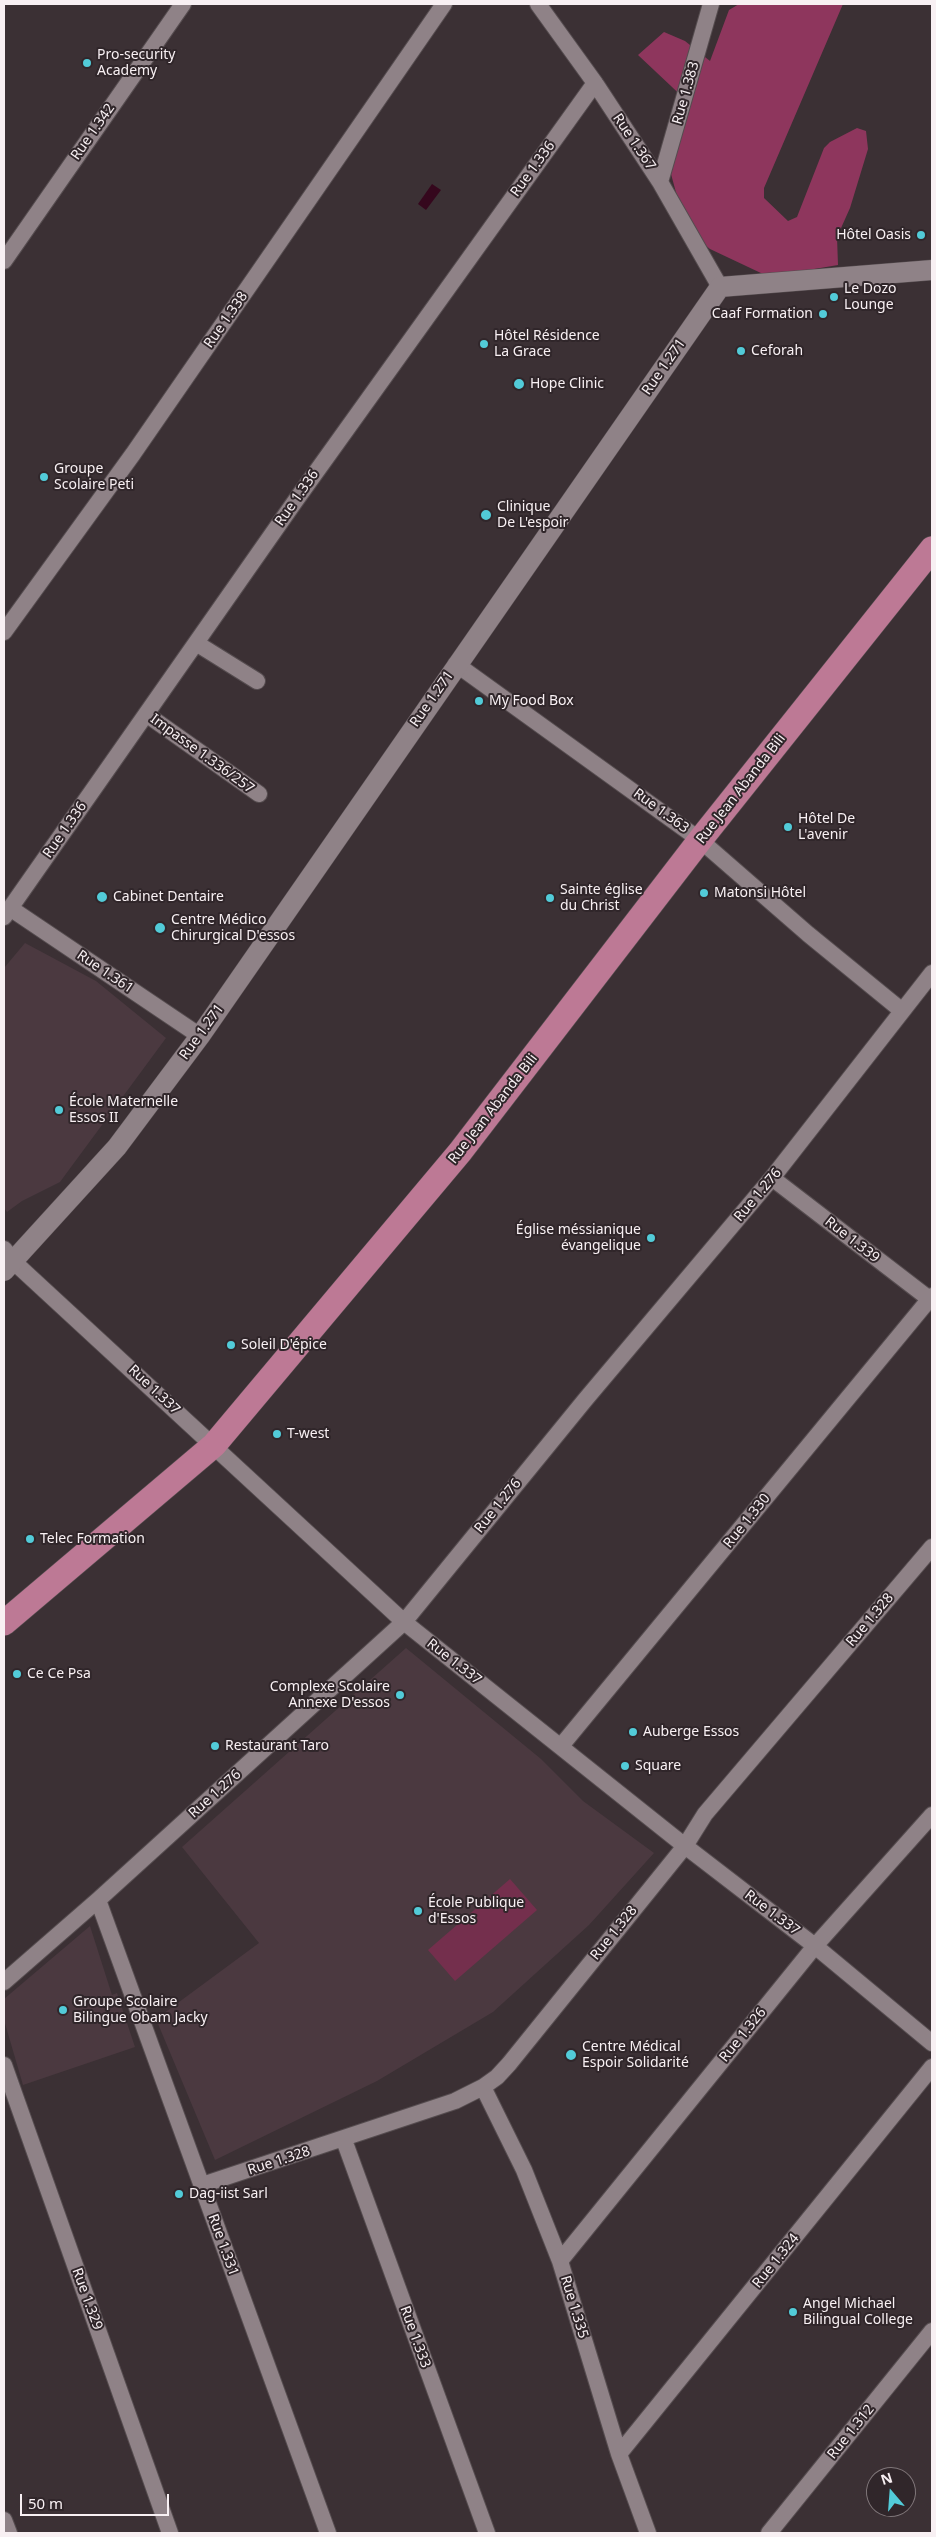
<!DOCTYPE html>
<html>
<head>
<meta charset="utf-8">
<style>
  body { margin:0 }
  #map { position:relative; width:936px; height:2537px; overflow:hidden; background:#3b3034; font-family:"Noto Sans",sans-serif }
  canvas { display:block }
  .frame { position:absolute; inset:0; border:5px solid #f8f0f3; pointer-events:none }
  .north { position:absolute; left:866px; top:2467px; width:50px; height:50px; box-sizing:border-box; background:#30262a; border:1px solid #80777a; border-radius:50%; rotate:342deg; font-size:14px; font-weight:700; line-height:20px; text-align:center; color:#f8f0f3 }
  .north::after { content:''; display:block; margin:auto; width:18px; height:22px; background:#52cbd8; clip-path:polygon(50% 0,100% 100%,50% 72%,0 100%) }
  .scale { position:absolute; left:20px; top:2494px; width:149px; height:22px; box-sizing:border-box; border:2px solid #f8f0f3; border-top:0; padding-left:6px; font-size:15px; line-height:18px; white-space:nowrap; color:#f8f0f3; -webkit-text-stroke:4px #30262a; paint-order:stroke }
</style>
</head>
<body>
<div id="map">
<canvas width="936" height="2537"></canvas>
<div class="frame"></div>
<div class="north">N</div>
<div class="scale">50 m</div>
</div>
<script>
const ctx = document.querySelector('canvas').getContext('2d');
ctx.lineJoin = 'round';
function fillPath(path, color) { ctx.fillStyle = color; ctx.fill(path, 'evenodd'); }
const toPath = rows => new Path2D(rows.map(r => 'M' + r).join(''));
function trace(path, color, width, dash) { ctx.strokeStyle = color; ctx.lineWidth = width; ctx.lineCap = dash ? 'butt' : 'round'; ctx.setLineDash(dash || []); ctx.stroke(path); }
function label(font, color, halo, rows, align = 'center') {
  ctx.font = font + ' "Noto Sans",sans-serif'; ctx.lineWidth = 4; ctx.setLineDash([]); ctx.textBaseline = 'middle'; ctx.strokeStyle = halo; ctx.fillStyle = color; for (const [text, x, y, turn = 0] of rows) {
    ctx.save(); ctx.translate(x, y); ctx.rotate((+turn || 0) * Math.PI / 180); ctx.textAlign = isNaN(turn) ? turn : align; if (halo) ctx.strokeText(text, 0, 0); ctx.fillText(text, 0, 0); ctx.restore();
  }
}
fillPath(toPath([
  [25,943,96,981,166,1038,60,1182,22,1201,7,1212,4,1208,4,968],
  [406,1648,541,1759,583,1801,654,1853,589,1925,493,2012,377,2081,215,2160,156,2019,259,1943,182,1847],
  [90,1926,112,1995,117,1993,135,2047,23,2085,4,2020,4,1999]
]), '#4b3940');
fillPath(toPath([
  [510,1879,537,1910,455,1981,428,1950]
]), '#742f4d');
fillPath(toPath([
  [739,4,843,4,764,188,764,198,788,221,797,217,824,148,830,142,857,128,866,131,868,149,850,208,837,237,838,265,773,276,763,274,710,249,695,237,684,222,671,174,689,103,638,55,664,32,685,41,710,61,729,10]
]), '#8e365d');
fillPath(toPath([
  [432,184,441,190,426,210,418,204]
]), '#35071d');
const minor = toPath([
  [538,4,595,83,660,182,720,287],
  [660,182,711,4],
  [4,261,183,4],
  [4,632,133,454,444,4],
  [196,643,257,681],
  [456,664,700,840,808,934,901,1010],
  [146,714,259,794],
  [10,908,200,1036],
  [4,917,296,500,595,83],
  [772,1178,932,1301],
  [4,1249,14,1262,404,1622,685,1846,815,1946,932,2043],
  [561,1746,932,1296],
  [98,1900,328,2533],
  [4,1982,98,1900,404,1622,585,1400,772,1178,932,973],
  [4,2065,170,2533],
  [483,2087,524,2170,560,2261,619,2454,648,2533],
  [344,2140,487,2533],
  [202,2185,455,2101,483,2087,497,2077,509,2064,685,1846,705,1814,932,1547],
  [560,2261,815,1946,932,1815],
  [619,2454,932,2067],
  [4,2520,9,2533],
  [769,2533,932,2331]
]);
const tertiary = toPath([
  [4,1271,117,1147,200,1036,720,287,932,270]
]);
const primary = toPath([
  [4,1623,214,1445,460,1152,700,840,932,549]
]);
trace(minor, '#554c4f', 18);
trace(tertiary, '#554c4f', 21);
trace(primary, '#554c4f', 26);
trace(minor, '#8f8287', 16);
trace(tertiary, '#8f8287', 20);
trace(primary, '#bd7995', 25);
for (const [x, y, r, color] of [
  [87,63,5,"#52cbd8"],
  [921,235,5,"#52cbd8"],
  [834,297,5,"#52cbd8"],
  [823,314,5,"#52cbd8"],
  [484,344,5,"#52cbd8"],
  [741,351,5,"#52cbd8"],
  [519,384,6,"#52cbd8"],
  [44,477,5,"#52cbd8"],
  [486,515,6,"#52cbd8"],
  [479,701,5,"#52cbd8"],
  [788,827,5,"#52cbd8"],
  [704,893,5,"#52cbd8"],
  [102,897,6,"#52cbd8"],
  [550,898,5,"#52cbd8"],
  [160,928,6,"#52cbd8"],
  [59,1110,5,"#52cbd8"],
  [651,1238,5,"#52cbd8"],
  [231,1345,5,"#52cbd8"],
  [277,1434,5,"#52cbd8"],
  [30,1539,5,"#52cbd8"],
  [17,1674,5,"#52cbd8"],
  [400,1695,5,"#52cbd8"],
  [633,1732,5,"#52cbd8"],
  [215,1746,5,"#52cbd8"],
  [625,1766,5,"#52cbd8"],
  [418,1911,5,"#52cbd8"],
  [63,2010,5,"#52cbd8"],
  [571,2055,6,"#52cbd8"],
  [179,2194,5,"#52cbd8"],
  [793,2312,5,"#52cbd8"]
]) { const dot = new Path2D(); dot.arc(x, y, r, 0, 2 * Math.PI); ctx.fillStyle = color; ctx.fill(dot); trace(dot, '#30262a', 2); }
label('14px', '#f8f0f3', '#30262a', [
  ["Pro-security",97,55],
  ["Academy",97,71],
  ["Hôtel Oasis",911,235,"right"],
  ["Le Dozo",844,289],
  ["Lounge",844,305],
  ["Caaf Formation",813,314,"right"],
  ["Hôtel Résidence",494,336],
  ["La Grace",494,352],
  ["Ceforah",751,351],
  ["Hope Clinic",530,384],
  ["Groupe",54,469],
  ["Scolaire Peti",54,485],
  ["Clinique",497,507],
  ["De L'espoir",497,523],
  ["My Food Box",489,701],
  ["Hôtel De",798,819],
  ["L'avenir",798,835],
  ["Sainte église",560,890],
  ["du Christ",560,906],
  ["Matonsi Hôtel",714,893],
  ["Cabinet Dentaire",113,897],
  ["Centre Médico",171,920],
  ["Chirurgical D'essos",171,936],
  ["École Maternelle",69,1102],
  ["Essos II",69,1118],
  ["Église méssianique",641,1230,"right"],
  ["évangelique",641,1246,"right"],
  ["Soleil D'épice",241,1345],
  ["T-west",287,1434],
  ["Telec Formation",40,1539],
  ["Ce Ce Psa",27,1674],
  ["Complexe Scolaire",390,1687,"right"],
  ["Annexe D'essos",390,1703,"right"],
  ["Auberge Essos",643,1732],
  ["Restaurant Taro",225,1746],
  ["Square",635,1766],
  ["École Publique",428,1903],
  ["d'Essos",428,1919],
  ["Groupe Scolaire",73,2002],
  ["Bilingue Obam Jacky",73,2018],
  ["Centre Médical",582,2047],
  ["Espoir Solidarité",582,2063],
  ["Dag-iist Sarl",189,2194],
  ["Angel Michael",803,2304],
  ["Bilingual College",803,2320]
], 'left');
label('14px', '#f8f0f3', '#30262a', [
  ["Rue 1.383",686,93,-74],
  ["Rue 1.342",93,132,-55],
  ["Rue 1.367",634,142,56],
  ["Rue 1.336",533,169,-54],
  ["Rue 1.338",226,320,-55],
  ["Rue 1.271",664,367,-55],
  ["Rue 1.336",297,498,-55],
  ["Rue 1.271",432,699,-55],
  ["Impasse 1.336/257",202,754,36],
  ["Rue Jean Abanda Bili",741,789,-52],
  ["Rue 1.363",661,811,36],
  ["Rue 1.336",65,830,-55],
  ["Rue 1.361",105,972,34],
  ["Rue 1.271",202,1032,-54],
  ["Rue Jean Abanda Bili",493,1109,-52],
  ["Rue 1.276",758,1195,-50],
  ["Rue 1.339",852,1240,38],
  ["Rue 1.337",154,1390,43],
  ["Rue 1.276",498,1506,-51],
  ["Rue 1.330",747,1521,-51],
  ["Rue 1.328",870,1620,-50],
  ["Rue 1.337",454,1662,38],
  ["Rue 1.276",215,1794,-42],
  ["Rue 1.337",772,1913,37],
  ["Rue 1.328",614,1933,-51],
  ["Rue 1.326",743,2035,-51],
  ["Rue 1.328",279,2161,-18],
  ["Rue 1.331",223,2245,70],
  ["Rue 1.324",776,2261,-51],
  ["Rue 1.329",87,2299,70],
  ["Rue 1.335",574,2307,73],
  ["Rue 1.333",415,2337,70],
  ["Rue 1.312",851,2432,-51]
]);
</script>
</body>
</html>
